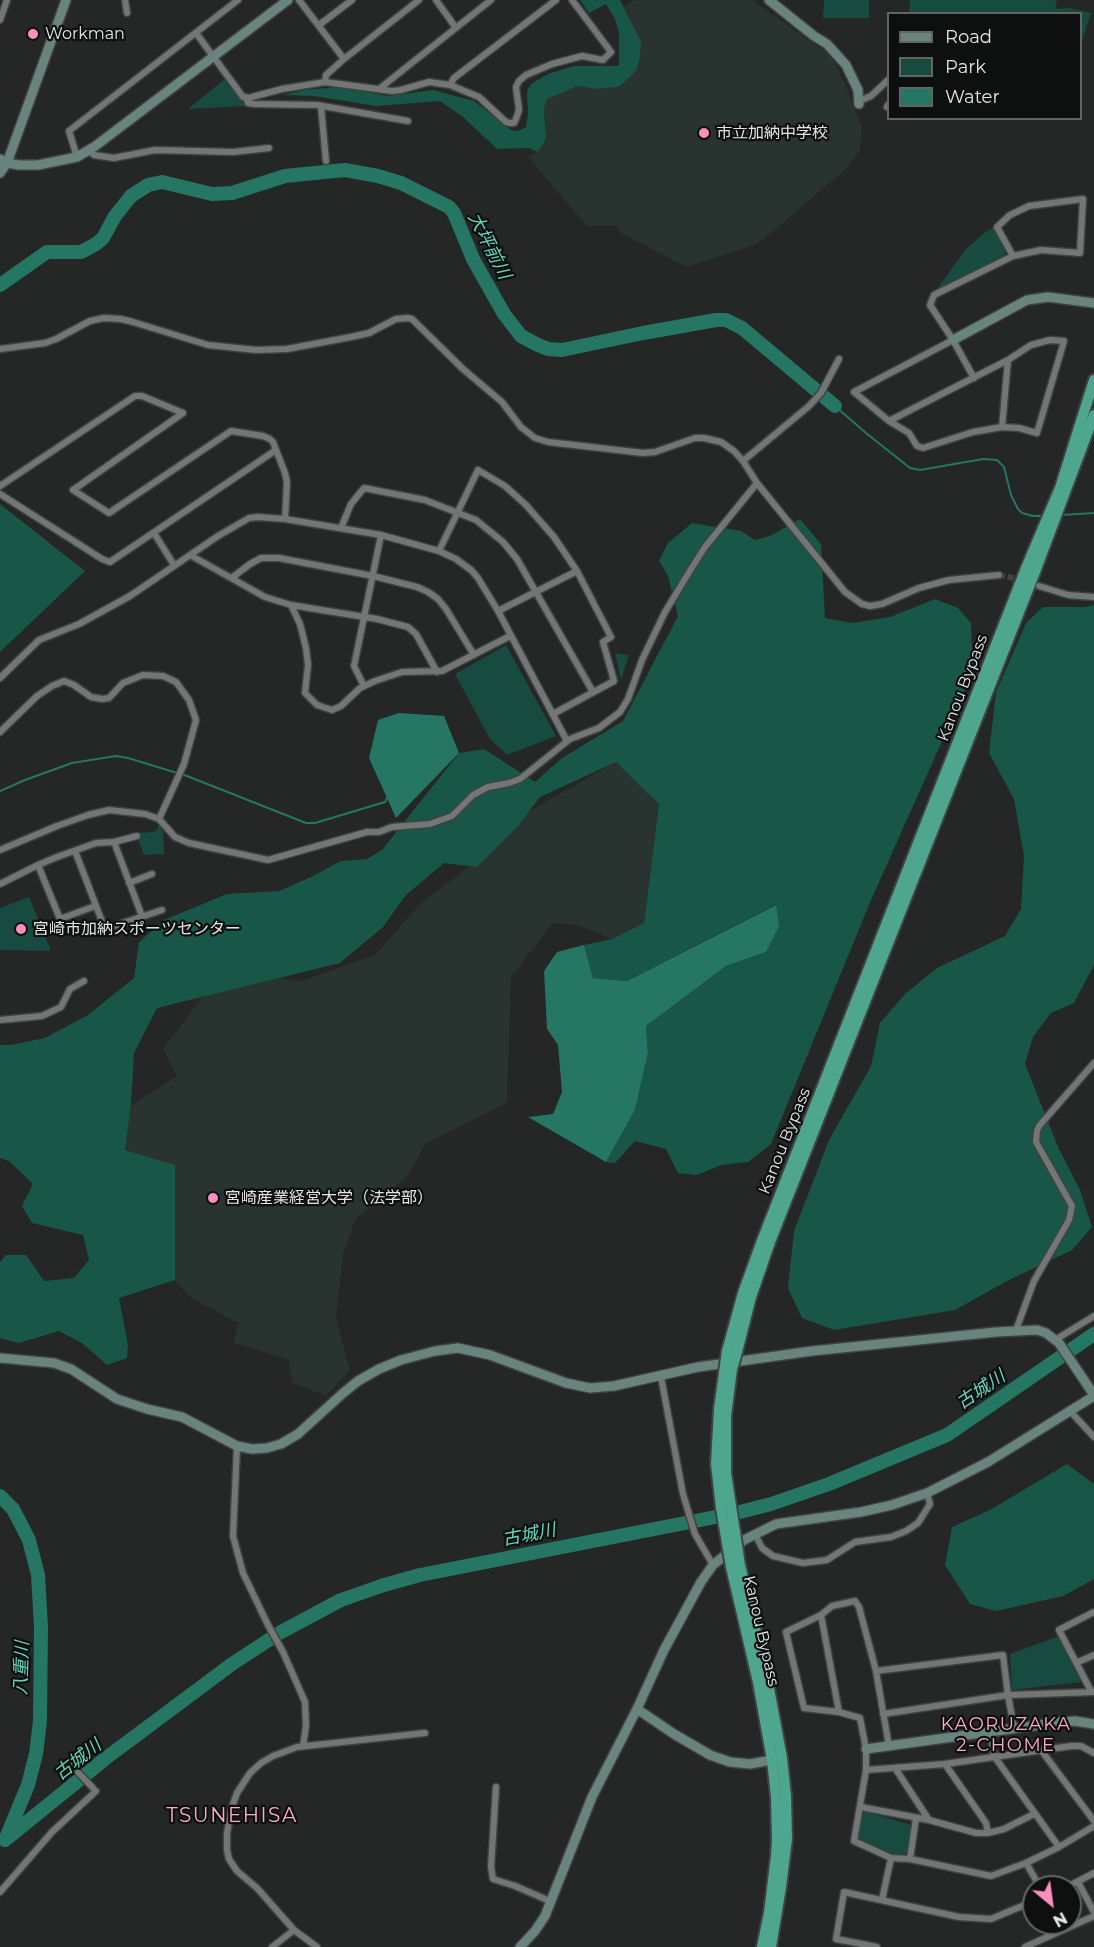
<!DOCTYPE html>
<html>
<head>
<meta charset="utf-8">
<style>
  body { margin:0 }
  #map { position:relative; width:1094px; height:1947px; overflow:hidden; background:#242726; font-family:Montserrat,sans-serif }
  canvas { display:block }
  .legend { position:absolute; left:887px; top:12px; width:195px; height:108px; box-sizing:border-box; background:#0e0f0f; border:2px solid #636564; margin:0; padding:8px 10px; list-style:none; font-size:18px; color:#e3e5e4 }
  .legend li { display:flex; align-items:center; gap:12px; height:30px }
  .legend b { width:30px; border:2px solid #636564 }
  .north { position:absolute; left:1022px; top:1875px; width:60px; height:60px; box-sizing:border-box; background:#0e0f0f; border:2px solid #636564; border-radius:50%; rotate:151deg; font-size:16px; font-weight:700; line-height:24px; text-align:center; color:#e3e5e4 }
  .north::after { content:''; display:block; margin:auto; width:21px; height:27px; background:#fd8ebe; clip-path:polygon(50% 0,100% 100%,50% 72%,0 100%) }
</style>
</head>
<body>
<div id="map">
<canvas width="1094" height="1947"></canvas>
<ul class="legend">
<li><b style="height:8px;background:#68847c"></b>Road</li>
<li><b style="height:16px;background:#184b3f"></b>Park</li>
<li><b style="height:16px;background:#257663"></b>Water</li>
</ul>
<div class="north">N</div>
</div>
<script>
const ctx = document.querySelector('canvas').getContext('2d');
ctx.lineJoin = 'round';
function fillPath(path, color) { ctx.fillStyle = color; ctx.fill(path, 'evenodd'); }
const toPath = rows => new Path2D(rows.map(r => 'M' + r).join(''));
function trace(path, color, width, dash) { ctx.strokeStyle = color; ctx.lineWidth = width; ctx.lineCap = dash ? 'butt' : 'round'; ctx.setLineDash(dash || []); ctx.stroke(path); }
function label(font, color, halo, rows, align = 'center') {
  ctx.font = font + ' Montserrat,"Noto Sans JP",sans-serif'; ctx.lineWidth = 4.5; ctx.setLineDash([]); ctx.textBaseline = 'middle'; ctx.strokeStyle = halo; ctx.fillStyle = color; for (const [text, x, y, turn = 0] of rows) {
    ctx.save(); ctx.translate(x, y); ctx.rotate((+turn || 0) * Math.PI / 180); ctx.textAlign = isNaN(turn) ? turn : align; if (halo) ctx.strokeText(text, 0, 0); ctx.fillText(text, 0, 0); ctx.restore();
  }
}
fillPath(toPath([
  [635,0,752,0,831,56,844,82,862,127,860,150,846,169,765,238,751,246,687,267,622,234,617,226,587,226,528,157,538,152,546,124,544,108,546,99,557,90,577,86,597,89,618,87,641,41,624,6],
  [616,762,659,803,644,923,612,939,578,925,553,923,511,977,507,1103,425,1144,409,1174,355,1220,343,1254,336,1318,350,1370,326,1396,293,1383,288,1359,233,1343,239,1323,192,1299,175,1280,175,1166,125,1150,131,1105,177,1076,163,1049,226,966,299,982,375,955,419,905,467,868,519,817]
]), '#29332f');
fillPath(toPath([
  [824,0,869,0,869,18,823,18],
  [910,0,1057,0,1055,9,1069,8,1091,13,1081,43,1080,14,909,13],
  [226,78,246,106,188,109],
  [993,228,1005,251,1005,255,935,292,965,250,984,233],
  [506,645,556,736,507,755,490,739,455,674],
  [615,653,629,655,621,680],
  [159,825,163,832,164,854,144,855,136,833,153,832,157,830],
  [29,897,51,951,0,950,0,908],
  [1059,1636,1081,1682,1012,1690,1010,1654],
  [863,1811,912,1825,907,1853,896,1855,857,1838]
]), '#184b3f');
fillPath(toPath([
  [580,0,620,0,641,41,640,56,637,69,627,80,618,87,597,89,577,86,547,99,544,108,546,139,538,152,529,148,497,149,463,117,440,101,376,106,314,96,283,95,305,90,338,87,388,96,433,90,474,101,511,130,518,131,526,127,528,113,527,92,531,84,548,74,574,66,619,66,619,32,615,19,606,4,589,13],
  [0,504,85,571,0,652],
  [800,519,821,544,825,618,852,623,890,617,935,599,958,608,971,623,973,672,871,900,771,1144,748,1162,721,1165,697,1175,678,1173,666,1149,635,1141,615,1163,606,1162,635,1110,648,1053,646,1026,726,966,766,952,775,905,627,981,593,978,584,945,612,939,644,923,659,804,616,762,540,797,519,825,477,867,444,863,406,895,383,927,340,963,157,1008,134,1053,131,1105,125,1150,175,1165,175,1280,119,1298,128,1345,127,1358,107,1365,82,1343,59,1331,19,1343,0,1338,0,1262,6,1255,26,1255,44,1281,74,1278,89,1260,83,1235,32,1223,22,1206,33,1184,9,1161,0,1158,0,1045,10,1045,45,1038,88,1015,134,978,139,942,164,920,227,894,279,891,311,877,341,861,367,859,382,850,459,753,484,749,535,782,562,758,623,721,678,616,668,576,659,561,668,543,692,523,741,531,755,540,770,536],
  [1094,605,1094,965,1074,1003,1051,1013,1033,1037,1025,1064,1059,1149,1080,1190,1092,1227,1072,1250,1007,1281,955,1310,834,1330,802,1318,788,1288,794,1231,829,1140,871,1066,880,1023,906,993,937,968,1005,936,1021,909,1024,856,1014,799,989,753,996,692,1026,623,1043,607,1086,607],
  [1067,1464,1094,1484,1094,1579,1063,1596,996,1611,970,1604,945,1565,952,1527,990,1510]
]), '#185647');
fillPath(toPath([
  [399,713,444,716,459,753,396,818,369,758,378,720],
  [776,905,779,926,766,952,726,966,646,1026,648,1053,635,1110,606,1162,528,1117,553,1114,562,1092,558,1045,547,1029,544,971,557,952,584,945,593,978,627,981]
]), '#257663');
trace(toPath([
  [835,406,866,433,910,468,920,470,983,459,997,460,1004,467,1011,495,1018,509,1022,513,1033,516,1043,516],
  [1061,515,1094,513],
  [0,791,25,780,72,763,116,756,128,758,187,776,306,823,315,823,385,802,389,795]
]), '#257663', 2);
trace(toPath([
  [0,285,47,252,81,252,96,244,103,238,115,216,131,196,148,185,162,182,212,194,232,193,285,176,345,170,378,176,401,183,449,207,454,213,473,259,504,314,521,336,538,345,548,349,562,350,643,333,716,320,726,320,742,328,835,406],
  [0,1496,13,1509,29,1540,38,1575,41,1627,40,1721,36,1754,28,1785,6,1838],
  [5,1840,106,1758,232,1664,281,1632,341,1600,384,1585,420,1575,736,1513,771,1504,829,1484,947,1435,1094,1334]
]), '#257663', 14);
trace(toPath([
  [999,575,1022,580]
]), '#414442', 6, [6, 3]);
const street = toPath([
  [125,0,127,13],
  [299,0,344,59],
  [436,0,456,28],
  [0,20,7,0],
  [319,25,352,0],
  [196,33,243,97,248,98,282,89,325,82,392,91,401,90,429,82,450,85,479,97,506,122,510,123,514,123,516,119,519,110,516,87,519,81,526,75,552,64,582,56,603,60,611,52,572,0],
  [325,82,326,75,344,59,419,0],
  [450,85,454,78,556,0],
  [379,89,491,0],
  [246,97,248,103,254,104,317,105,408,121],
  [859,101,871,96,888,80],
  [321,107,326,161],
  [887,107,888,105],
  [88,150,94,155,114,158,155,150,233,152,269,148],
  [77,157,69,131,238,0],
  [0,349,45,343,56,339,90,321,104,318,121,319,133,322,208,345,256,350,287,349,351,337,369,333,396,319,408,318,412,319,463,369,502,402,521,427,535,438,548,442,643,453,655,452,695,438,704,438,721,442,734,451,743,461,757,483,845,592,862,604,870,606,882,604,919,588,949,580,999,575],
  [974,378,953,340,930,305,934,295,1013,256,1041,250,1080,253,1083,199,1029,206,1010,215,997,227,1013,256],
  [183,413,73,490,109,513,231,431,263,436,270,439,273,442,285,473,287,482,285,519],
  [889,421,1008,360,1031,345,1050,340,1064,341,1037,433,1019,428,1002,427,973,432,923,448,917,446,909,433,889,421,854,392,953,340],
  [1002,427,1008,360],
  [743,461,809,406,821,393,839,359],
  [0,486,135,396,142,396,183,413],
  [0,494,102,559,110,562,276,450],
  [341,528,351,504,364,488,425,500,476,520,503,542,517,559,593,692],
  [154,533,174,565],
  [439,551,478,470,505,486,526,505,554,537,577,571,611,637,603,642,614,681,553,714],
  [190,555,265,597,291,605,377,619,408,627,416,634,437,672],
  [233,577,250,564,261,558,279,558,373,576,417,587,428,592,438,599,446,609,474,655],
  [1039,586,1068,595,1094,597],
  [291,605,300,624,306,648,308,665,305,693,317,705,332,710,341,706,360,688,375,681,402,672,442,671,510,636],
  [498,611,577,571],
  [0,678,39,640,79,624,130,596,218,536,249,518,258,517,285,519,381,535,439,551,456,559,471,570,478,578,498,611,567,741],
  [364,686,354,666,381,535],
  [0,732,37,696,52,686,64,681,74,685,91,697,102,699,109,698,123,683,143,675,163,676,176,682,189,700,196,720,184,764,159,819],
  [114,842,137,836],
  [0,850,57,826,88,815,109,810,145,814,159,819,175,837,189,843,268,860,367,832,379,832,392,827,430,824,452,816,473,795,488,787,509,783,520,779,570,739,599,728,620,712,628,699,642,660,665,612,691,569,705,547,757,483],
  [75,851,105,929,162,910],
  [129,883,152,874],
  [0,884,38,865],
  [95,906,60,919,38,865,57,857,96,843,114,842,142,916],
  [0,1020,42,1016,61,1007,70,989,84,981],
  [1016,1330,1034,1281,1069,1220,1072,1206,1036,1142,1037,1131,1039,1126,1094,1063],
  [1055,1340,1094,1316],
  [661,1377,683,1494,695,1534,713,1565],
  [1070,1411,1094,1437],
  [237,1446,233,1536,243,1573,268,1625,283,1652,305,1702,306,1726,303,1746],
  [755,1534,762,1548,773,1556,803,1563,827,1560,855,1542,891,1537,906,1531,918,1523,930,1504,927,1493],
  [821,1615,839,1712],
  [1076,1663,1094,1655],
  [876,1671,1003,1655,1008,1695,1014,1728],
  [1091,1691,1059,1630,1094,1612],
  [883,1714,1008,1695,1094,1692],
  [990,1731,994,1756,1059,1847],
  [889,1746,876,1671,859,1607,855,1601,832,1606,821,1615,786,1632,804,1708,839,1712,860,1718,866,1749,866,1770,854,1841,891,1858,910,1859,991,1876,1026,1863,1059,1847,1094,1826],
  [1041,1750,1094,1821],
  [945,1764,986,1823,988,1833],
  [72,1766,93,1788],
  [895,1768,929,1820],
  [866,1770,945,1764,1071,1746,1081,1746,1094,1753],
  [496,1787,491,1867,493,1879,515,1886,552,1902],
  [861,1807,929,1820,976,1833,988,1833,1004,1829,1034,1814],
  [910,1859,916,1818],
  [1026,1863,1040,1887],
  [1078,1882,1094,1912],
  [1067,1887,1094,1873],
  [0,1892,52,1832,96,1791],
  [882,1900,891,1858],
  [272,1947,294,1930],
  [317,1947,294,1930,257,1888,237,1871,229,1859,227,1850,227,1833,231,1810,237,1793,250,1773,261,1763,273,1756,297,1747,425,1733],
  [877,1947,836,1939,844,1892,959,1917,991,1919,1034,1901],
  [1025,1947,1094,1916]
]);
const secondary = toPath([
  [769,0,814,36,827,44,846,65,858,90,859,104],
  [0,159,7,163,19,165,38,165,77,157,94,147,288,0],
  [0,173,7,163,66,0],
  [953,340,1027,300,1048,297,1094,303],
  [0,1358,54,1363,71,1369,117,1399,147,1409,182,1417,237,1446,252,1449,267,1448,281,1444,298,1434,342,1394,358,1381,379,1369,401,1360,435,1351,458,1348,490,1355,566,1383,590,1388,614,1386,698,1367,812,1351,996,1332,1037,1330,1046,1333,1059,1343,1094,1395],
  [637,1709,674,1734,710,1755,730,1762,750,1764,777,1759],
  [866,1749,1061,1722,1075,1721,1094,1724],
  [520,1947,535,1931,545,1916,592,1797,637,1709,664,1650,701,1582,713,1565,744,1540,776,1524,861,1512,892,1505,927,1493,988,1462,1094,1396]
]);
const highway = toPath([
  [727,1351,743,1293,763,1238,1026,568,1060,488,1094,380],
  [737,1352,751,1297,770,1242,1035,572,1094,415],
  [740,1565,767,1678,782,1758,786,1796,787,1839,781,1887,771,1947],
  [731,1567,758,1682,772,1760,776,1797,777,1840,776,1856,769,1913,762,1947]
]);
trace(street, '#404342', 9);
trace(secondary, '#404342', 12);
trace(highway, '#404342', 14);
trace(street, '#727674', 6);
trace(secondary, '#68847c', 9);
trace(highway, '#4fa68f', 10);
const highwayBridge = toPath([
  [727,1351,719,1409,716,1464,721,1508,731,1567],
  [737,1352,732,1369,726,1416,726,1473,740,1565]
]);
trace(highwayBridge, '#404342', 14, []);
trace(highwayBridge, '#4fa68f', 10);
for (const [x, y, r, color] of [
  [33,34,6,"#fd8ebe"],
  [704,133,6,"#fd8ebe"],
  [21,929,6,"#fd8ebe"],
  [213,1198,6,"#fd8ebe"]
]) { const dot = new Path2D(); dot.arc(x, y, r, 0, 2 * Math.PI); ctx.fillStyle = color; ctx.fill(dot); trace(dot, '#0e0f0f', 2); }
label('16px', '#e3e5e4', '#0e0f0f', [
  ["Workman",45,34],
  ["市立加納中学校",716,133],
  ["宮崎市加納スポーツセンター",33,929],
  ["宮崎産業経営大学（法学部）",225,1198]
], 'left');
label('16px', '#e3e5e4', '#0e0f0f', [
  ["Kanou Bypass",963,688,-69],
  ["Kanou Bypass",785,1141,-68],
  ["Kanou Bypass",761,1631,77]
]);
label('italic 18px', '#64d7b9', '#0e0f0f', [
  ["大坪前川",489,246,63],
  ["古城川",981,1390,-34],
  ["古城川",529,1535,-11],
  ["八重川",22,1668,-88],
  ["古城川",78,1760,-38]
]);
ctx.letterSpacing = '1.5px';
label('18px', '#f9aac9', '#0e0f0f', [
  ["KAORUZAKA",1006,1725],
  ["2-CHOME",1006,1746]
]);
ctx.letterSpacing = '0px';
ctx.letterSpacing = '1.5px';
label('20px', '#f9aac9', '#0e0f0f', [
  ["TSUNEHISA",232,1816]
]);
ctx.letterSpacing = '0px';
</script>
</body>
</html>
